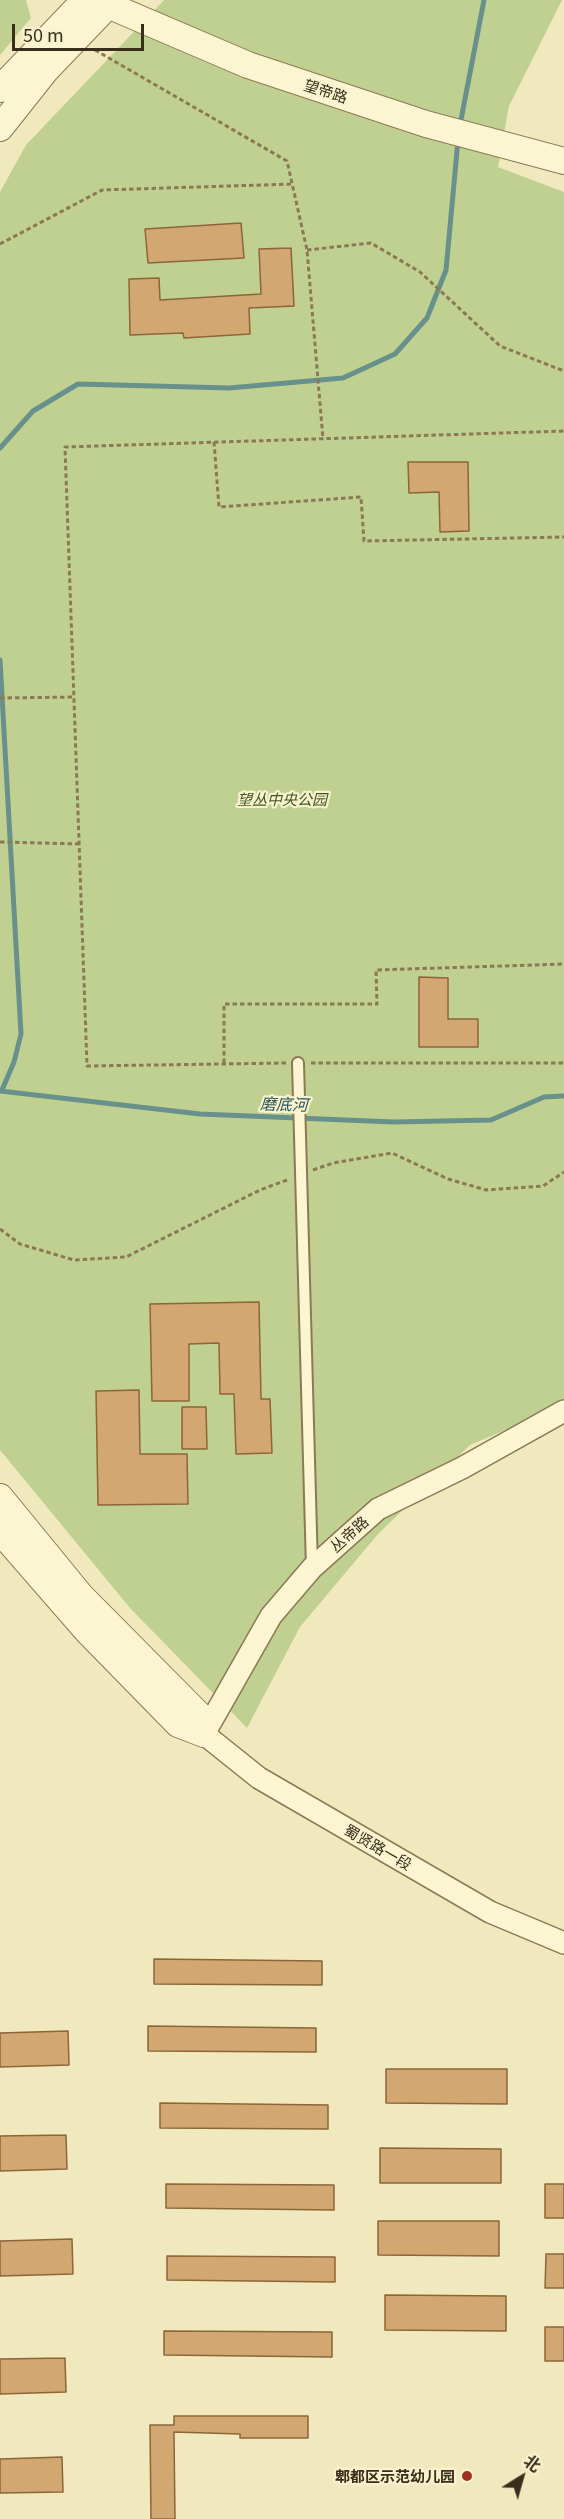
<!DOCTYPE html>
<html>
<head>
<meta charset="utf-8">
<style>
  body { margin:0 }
  #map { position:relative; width:564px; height:2519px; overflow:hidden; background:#f1e9be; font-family:Georgia,"Noto Sans SC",serif }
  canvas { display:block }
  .north { position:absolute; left:492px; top:2447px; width:60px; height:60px; -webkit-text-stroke:4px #f8f2ce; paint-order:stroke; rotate:37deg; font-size:16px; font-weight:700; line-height:24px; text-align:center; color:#392e1b }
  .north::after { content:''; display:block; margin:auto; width:21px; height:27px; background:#392e1b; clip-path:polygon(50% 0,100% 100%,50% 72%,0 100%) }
  .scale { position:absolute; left:12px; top:24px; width:132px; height:27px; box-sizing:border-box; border:3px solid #392e1b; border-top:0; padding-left:8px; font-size:18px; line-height:21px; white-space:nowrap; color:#392e1b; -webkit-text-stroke:4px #f8f2ce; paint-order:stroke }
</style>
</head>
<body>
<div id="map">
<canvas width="564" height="2519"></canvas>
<div class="north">北</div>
<div class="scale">50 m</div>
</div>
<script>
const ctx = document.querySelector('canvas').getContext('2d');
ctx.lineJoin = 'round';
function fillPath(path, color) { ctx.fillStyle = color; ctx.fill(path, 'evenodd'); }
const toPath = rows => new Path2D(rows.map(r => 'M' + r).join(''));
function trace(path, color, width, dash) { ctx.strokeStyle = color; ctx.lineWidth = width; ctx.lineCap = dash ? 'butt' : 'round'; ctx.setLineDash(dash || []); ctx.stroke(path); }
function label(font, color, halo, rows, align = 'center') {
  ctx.font = font + ' Georgia,"Noto Sans SC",serif'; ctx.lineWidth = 4.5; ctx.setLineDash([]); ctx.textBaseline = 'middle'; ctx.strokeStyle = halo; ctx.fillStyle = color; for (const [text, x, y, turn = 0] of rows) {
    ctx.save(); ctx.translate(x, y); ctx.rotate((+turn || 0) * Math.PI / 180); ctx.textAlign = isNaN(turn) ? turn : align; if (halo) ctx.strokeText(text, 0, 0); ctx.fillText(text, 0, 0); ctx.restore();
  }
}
fillPath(toPath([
  [0,0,26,0,31,18,0,55],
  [164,0,562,0,509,106,498,167,564,192,564,1405,470,1445,378,1534,300,1627,247,1728,130,1608,0,1450,0,192,26,145]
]), '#c0d091');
trace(toPath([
  [460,125,484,0],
  [0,448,33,411,78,384,229,388,343,378,395,354,427,318,446,270,458,140],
  [0,660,21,1034,14,1062,2,1090],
  [0,1091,200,1114,394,1122,491,1120,544,1097,564,1096]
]), '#68918c', 5);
const building = toPath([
  [241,223,244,258,148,263,145,229,241,223],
  [291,248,294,306,249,308,250,334,184,338,183,333,130,335,129,279,159,278,160,300,261,294,259,249,291,248],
  [408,462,468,462,469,531,440,532,439,492,409,493,408,462],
  [419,977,448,978,448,1019,478,1019,478,1047,419,1047,419,977],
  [259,1302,261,1399,270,1399,272,1453,236,1454,234,1394,220,1394,219,1343,189,1344,189,1401,152,1401,150,1304,259,1302],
  [139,1390,140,1454,187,1454,188,1504,98,1505,96,1391,139,1390],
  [182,1407,206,1407,207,1449,182,1449,182,1407],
  [154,1959,322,1961,322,1985,154,1984,154,1959],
  [148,2026,316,2028,316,2052,148,2051,148,2026],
  [68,2031,69,2065,0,2067,0,2033,68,2031],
  [386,2069,507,2069,507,2104,386,2103,386,2069],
  [160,2103,328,2105,328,2129,160,2128,160,2103],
  [66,2135,67,2169,0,2171,0,2136,66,2135],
  [380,2148,501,2149,501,2183,380,2183,380,2148],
  [166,2184,334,2185,334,2210,166,2208,166,2184],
  [545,2184,564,2184,564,2218,545,2218,545,2184],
  [378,2221,499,2221,499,2256,378,2255,378,2221],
  [72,2239,73,2274,0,2276,0,2241,72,2239],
  [546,2254,564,2254,564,2288,545,2288,546,2254],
  [167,2256,335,2257,335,2282,167,2280,167,2256],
  [385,2295,506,2296,506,2331,385,2330,385,2295],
  [545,2327,564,2327,564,2361,545,2361,545,2327],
  [164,2331,332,2332,332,2357,164,2355,164,2331],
  [65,2358,66,2392,0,2394,0,2359,65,2358],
  [174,2416,308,2416,308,2438,240,2438,240,2434,174,2432,175,2519,151,2519,150,2425,174,2425,174,2416],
  [62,2457,63,2492,0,2493,0,2459,62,2457]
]);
fillPath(building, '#d2a771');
trace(building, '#8c6539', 1.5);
const service = toPath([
  [298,1063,312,1568]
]);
const minor = toPath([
  [564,1411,462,1468,378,1509,312,1568,271,1616,204,1734,259,1778,490,1912,564,1943]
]);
const tertiary = toPath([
  [96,0,248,65,426,124,564,161],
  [0,89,85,0],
  [0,128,46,70,113,0],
  [0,1497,81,1596,201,1717,204,1734,178,1724,88,1632,0,1531]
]);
trace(service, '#8b7955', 14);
trace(minor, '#8b7955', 24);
trace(tertiary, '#8b7955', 28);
trace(toPath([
  [95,50,287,161,307,250,323,439],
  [0,244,102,190,293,184],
  [307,250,371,243,420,272,500,346,564,371],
  [214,442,219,507,361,497,364,541,564,537],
  [0,698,75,697],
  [0,842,81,844],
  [224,1063,224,1004,377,1004,376,970,564,964],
  [286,1063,87,1066,65,447,564,431],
  [311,1063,564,1063],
  [313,1170,333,1163,392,1153,448,1179,486,1190,543,1186,564,1172],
  [0,1229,20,1244,74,1260,126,1257,260,1190,287,1180]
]), '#8b7955', 3, [4.5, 3]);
trace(service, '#fbf5d2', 10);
trace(minor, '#fbf5d2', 21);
trace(tertiary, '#fbf5d2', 26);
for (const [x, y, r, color] of [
  [467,2476,6,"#9e3121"]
]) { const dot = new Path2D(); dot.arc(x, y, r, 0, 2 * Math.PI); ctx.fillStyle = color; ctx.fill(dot); trace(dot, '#f8f2ce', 2); }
label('15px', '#392e1b', '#f8f2ce', [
  ["望帝路",326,91,18],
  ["丛帝路",349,1534,-42],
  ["蜀贤路一段",378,1847,30]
]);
label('italic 15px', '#425720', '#f8f2ce', [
  ["望丛中央公园",282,799]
]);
label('bold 15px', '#392e1b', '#f8f2ce', [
  ["郫都区示范幼儿园",455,2476]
], 'right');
label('italic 16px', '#29565a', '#f8f2ce', [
  ["磨底河",284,1104,2]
]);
</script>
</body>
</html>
